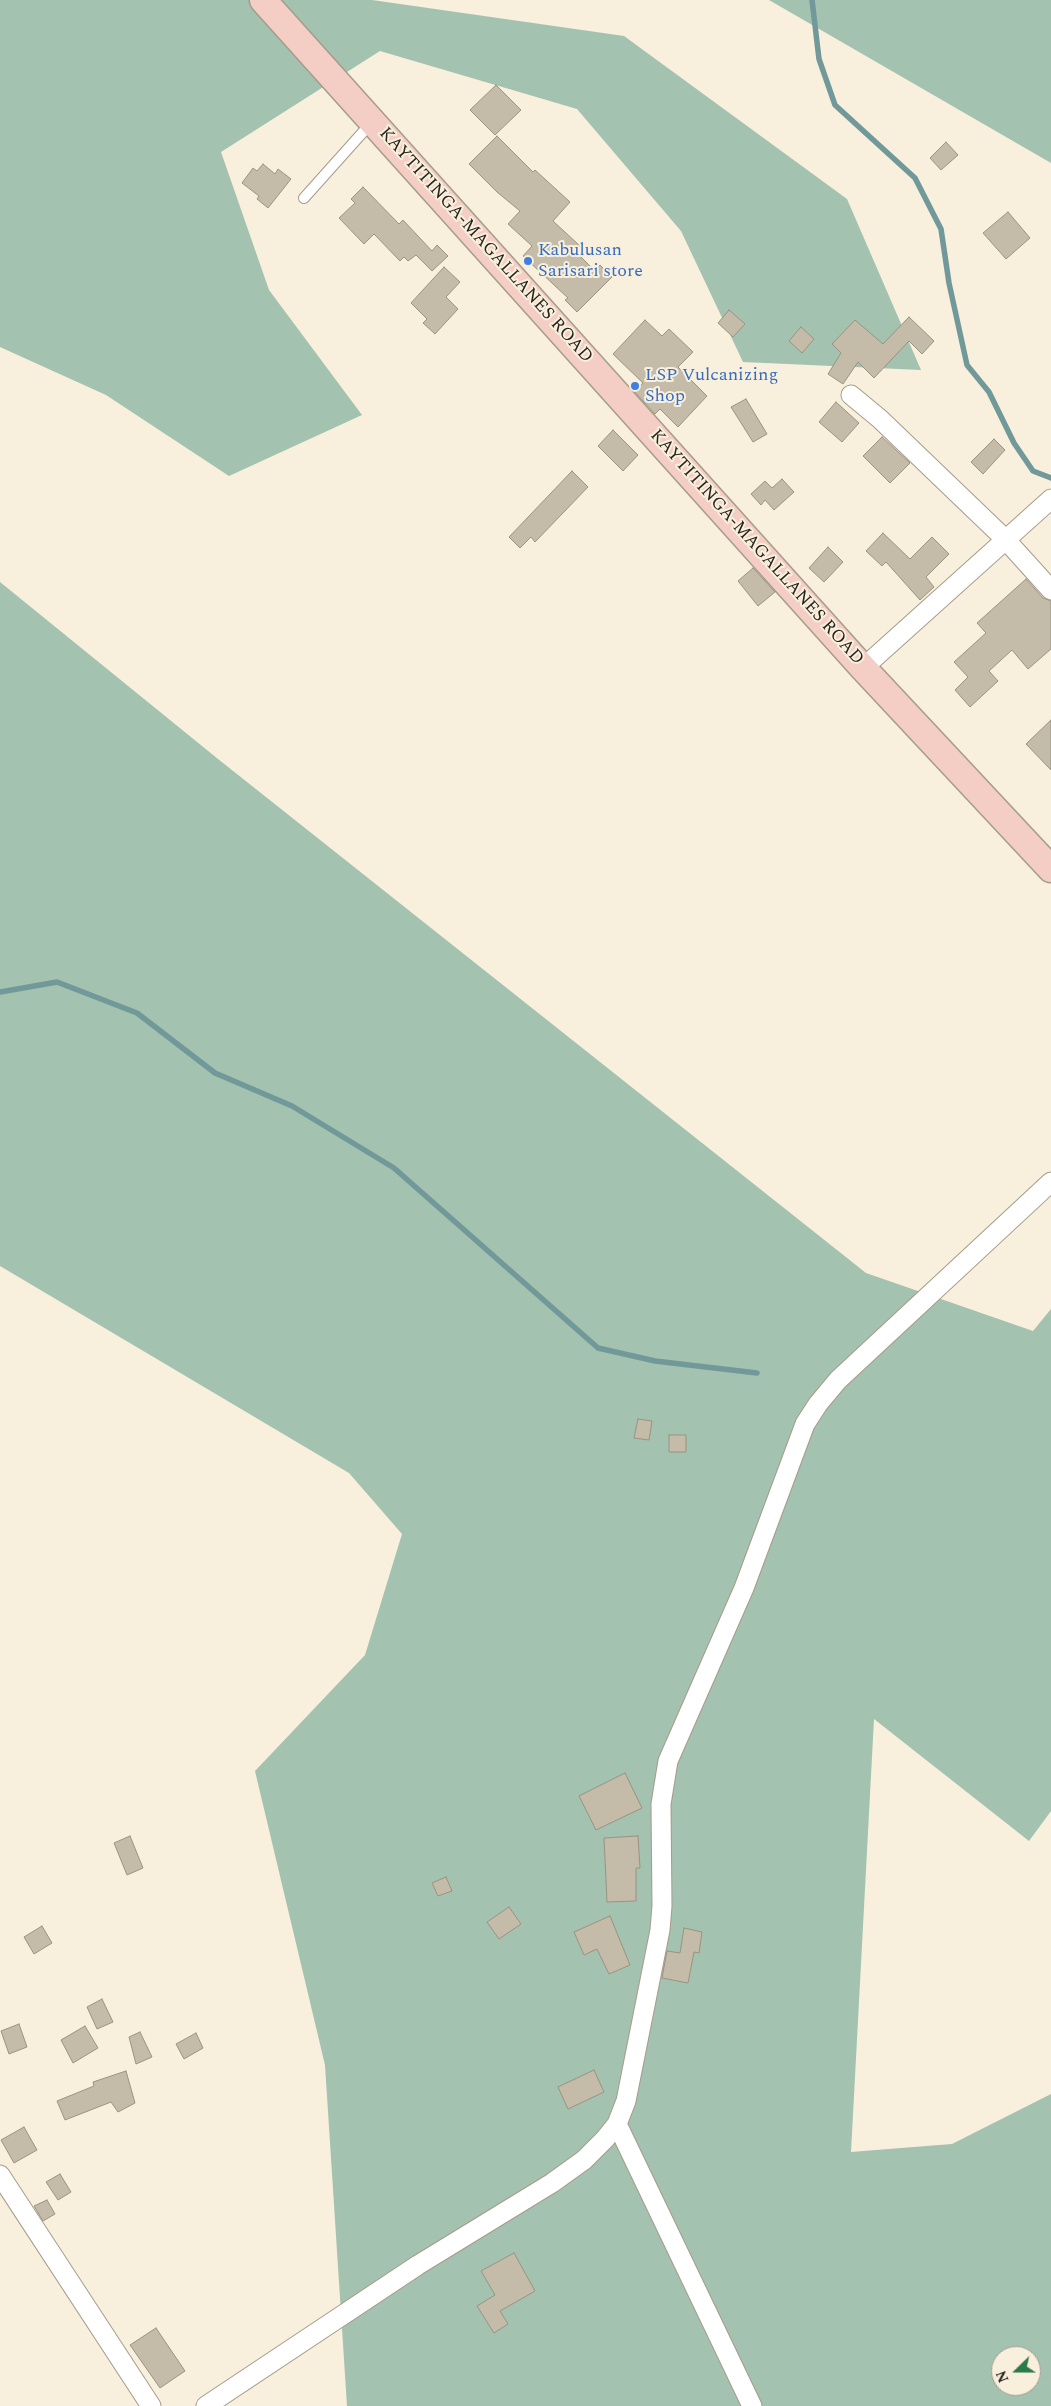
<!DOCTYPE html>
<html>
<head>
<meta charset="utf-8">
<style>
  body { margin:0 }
  #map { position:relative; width:1051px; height:2406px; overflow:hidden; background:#f8efdc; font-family:Spectral,serif }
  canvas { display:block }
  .north { position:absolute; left:991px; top:2346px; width:50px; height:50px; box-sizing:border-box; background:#f8efdc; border:1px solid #a49d90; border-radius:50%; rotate:248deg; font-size:14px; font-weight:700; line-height:20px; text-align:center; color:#27231d }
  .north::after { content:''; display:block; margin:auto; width:18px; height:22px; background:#2b7a4a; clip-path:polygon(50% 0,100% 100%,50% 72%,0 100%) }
</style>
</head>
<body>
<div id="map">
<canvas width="1051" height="2406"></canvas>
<div class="north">N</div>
</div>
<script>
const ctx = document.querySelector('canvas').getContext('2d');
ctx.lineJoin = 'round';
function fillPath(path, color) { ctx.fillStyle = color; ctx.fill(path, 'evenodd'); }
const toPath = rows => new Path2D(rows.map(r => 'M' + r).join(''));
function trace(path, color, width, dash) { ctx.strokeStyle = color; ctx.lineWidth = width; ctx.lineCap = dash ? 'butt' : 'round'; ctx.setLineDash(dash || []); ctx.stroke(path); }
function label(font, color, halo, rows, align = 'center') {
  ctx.font = font + ' Spectral,serif'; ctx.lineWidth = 4; ctx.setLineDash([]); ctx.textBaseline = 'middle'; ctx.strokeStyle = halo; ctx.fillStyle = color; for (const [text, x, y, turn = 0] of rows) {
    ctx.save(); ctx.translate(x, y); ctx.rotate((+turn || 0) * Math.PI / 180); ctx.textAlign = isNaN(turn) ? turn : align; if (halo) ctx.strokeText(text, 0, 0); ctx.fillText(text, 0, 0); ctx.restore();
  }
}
fillPath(toPath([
  [0,0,372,0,624,36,847,199,921,370,743,362,681,231,577,109,380,51,221,152,269,290,362,415,229,476,106,395,0,347],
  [769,0,1051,0,1051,163],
  [0,582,218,759,866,1273,1033,1331,1051,1309,1051,1811,1029,1841,874,1719,851,2152,952,2144,1051,2094,1051,2406,347,2406,325,2065,255,1771,365,1655,402,1534,349,1473,0,1266],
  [1001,2356,1031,2356,1031,2386,1001,2386]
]), '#a3c2af');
trace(toPath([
  [812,0,819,59,835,105,915,178,941,229,949,283,967,365,989,392,1014,443,1033,471,1051,478],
  [0,992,57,982,137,1013,215,1073,292,1106,394,1168,598,1348,655,1361,757,1373]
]), '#719999', 5.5);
const building = toPath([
  [496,85,521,110,495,135,470,110,496,85],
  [497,136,533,172,535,170,570,202,553,221,580,246,575,251,595,271,600,265,612,277,577,312,565,300,568,298,523,256,532,246,508,224,520,211,497,192,469,164,497,136],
  [946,142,958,155,941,170,930,158,946,142],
  [263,164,275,174,278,169,291,179,268,208,257,199,259,196,242,183,253,168,257,171,263,164],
  [363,187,399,224,403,220,432,251,437,245,448,256,432,271,416,255,408,261,404,257,400,261,374,234,364,244,339,218,355,203,351,199,363,187],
  [1008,212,1030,238,1006,259,983,233,1008,212],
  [444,267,460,282,446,297,458,309,435,334,423,323,427,319,411,303,444,267],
  [729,310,745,324,733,337,718,323,729,310],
  [909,317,934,341,922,354,909,341,874,378,858,362,843,384,828,374,841,353,832,344,855,320,883,344,909,317],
  [645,320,662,336,669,329,693,352,678,367,707,396,678,427,660,409,655,414,634,391,643,383,613,354,645,320],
  [801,327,814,339,802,353,789,341,801,327],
  [746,399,767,434,753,442,731,407,746,399],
  [836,402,859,423,842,442,819,422,836,402],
  [613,430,638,455,623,471,598,446,613,430],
  [882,437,910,463,890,483,863,456,882,437],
  [994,439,1005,450,983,474,971,462,994,439],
  [572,471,588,487,535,542,531,537,520,548,509,537,572,471],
  [782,479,794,492,774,510,765,500,761,505,751,494,765,481,772,488,782,479],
  [883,533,910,559,932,537,949,554,926,577,934,587,920,600,886,562,882,566,866,551,883,533],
  [828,547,843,562,824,582,809,568,828,547],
  [753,568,775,592,758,606,738,581,753,568],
  [1026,579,1043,598,1051,601,1051,649,1028,669,1012,650,989,671,998,681,970,707,955,690,968,677,954,662,986,633,977,623,1026,579],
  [1051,720,1051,770,1026,744,1051,720],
  [638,1419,652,1421,649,1440,634,1438,638,1419],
  [669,1435,686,1435,686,1452,669,1452,669,1435],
  [625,1773,642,1808,596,1830,579,1796,625,1773],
  [130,1836,143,1868,127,1875,114,1843,130,1836],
  [638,1836,640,1868,636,1868,636,1901,607,1902,604,1838,638,1836],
  [446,1877,452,1891,438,1896,432,1883,446,1877],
  [509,1907,521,1924,499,1939,487,1922,509,1907],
  [610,1916,630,1965,609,1974,597,1949,584,1955,574,1932,610,1916],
  [42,1926,52,1943,34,1954,24,1937,42,1926],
  [684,1928,702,1932,699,1953,694,1952,688,1983,662,1978,667,1951,680,1953,684,1928],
  [102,1999,113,2022,97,2029,87,2007,102,1999],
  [19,2024,27,2047,9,2054,1,2031,19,2024],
  [85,2026,98,2048,73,2063,61,2040,85,2026],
  [140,2032,152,2057,136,2064,129,2037,140,2032],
  [196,2033,203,2048,184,2059,176,2044,196,2033],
  [594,2070,604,2092,568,2109,558,2087,594,2070],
  [126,2071,135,2103,118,2112,111,2102,65,2120,57,2101,94,2086,93,2082,126,2071],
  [24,2127,37,2150,14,2163,1,2140,24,2127],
  [60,2174,71,2192,58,2200,46,2182,60,2174],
  [47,2200,55,2214,43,2221,34,2206,47,2200],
  [514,2253,535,2291,500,2311,508,2324,494,2333,477,2306,495,2295,481,2271,514,2253],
  [156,2328,185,2371,160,2388,130,2345,156,2328]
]);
fillPath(building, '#c4bca9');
trace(building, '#9b9381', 1);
const lane = toPath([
  [304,198,372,122]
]);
const street = toPath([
  [851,395,880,419,1005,539,1051,590],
  [863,668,1051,499],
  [617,2124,752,2406],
  [0,2175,151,2406],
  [206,2406,418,2265,552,2183,584,2160,605,2139,617,2124,626,2101,660,1930,662,1906,661,1804,668,1761,744,1588,805,1424,818,1404,838,1380,1051,1182]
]);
const secondary = toPath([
  [263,0,863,668,1051,869]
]);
trace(lane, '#a59c8b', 12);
trace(street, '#a59c8b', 21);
trace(secondary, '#a59c8b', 29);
trace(lane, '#fff', 10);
trace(street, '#fff', 19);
trace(secondary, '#f4cec5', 26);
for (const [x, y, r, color] of [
  [528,261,5,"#3f7fe0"],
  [635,386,5,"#3f7fe0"]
]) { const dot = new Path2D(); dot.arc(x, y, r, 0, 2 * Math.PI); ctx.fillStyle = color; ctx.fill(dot); trace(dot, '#f8efdc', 2); }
label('18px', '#27231d', '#f8efdc', [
  ["KAYTITINGA-MAGALLANES ROAD",485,246,48],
  ["KAYTITINGA-MAGALLANES ROAD",756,548,48]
]);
label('18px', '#366cbe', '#f8efdc', [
  ["Kabulusan",538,251],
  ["Sarisari store",538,272],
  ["LSP Vulcanizing",645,376],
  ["Shop",645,397]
], 'left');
</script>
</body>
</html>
